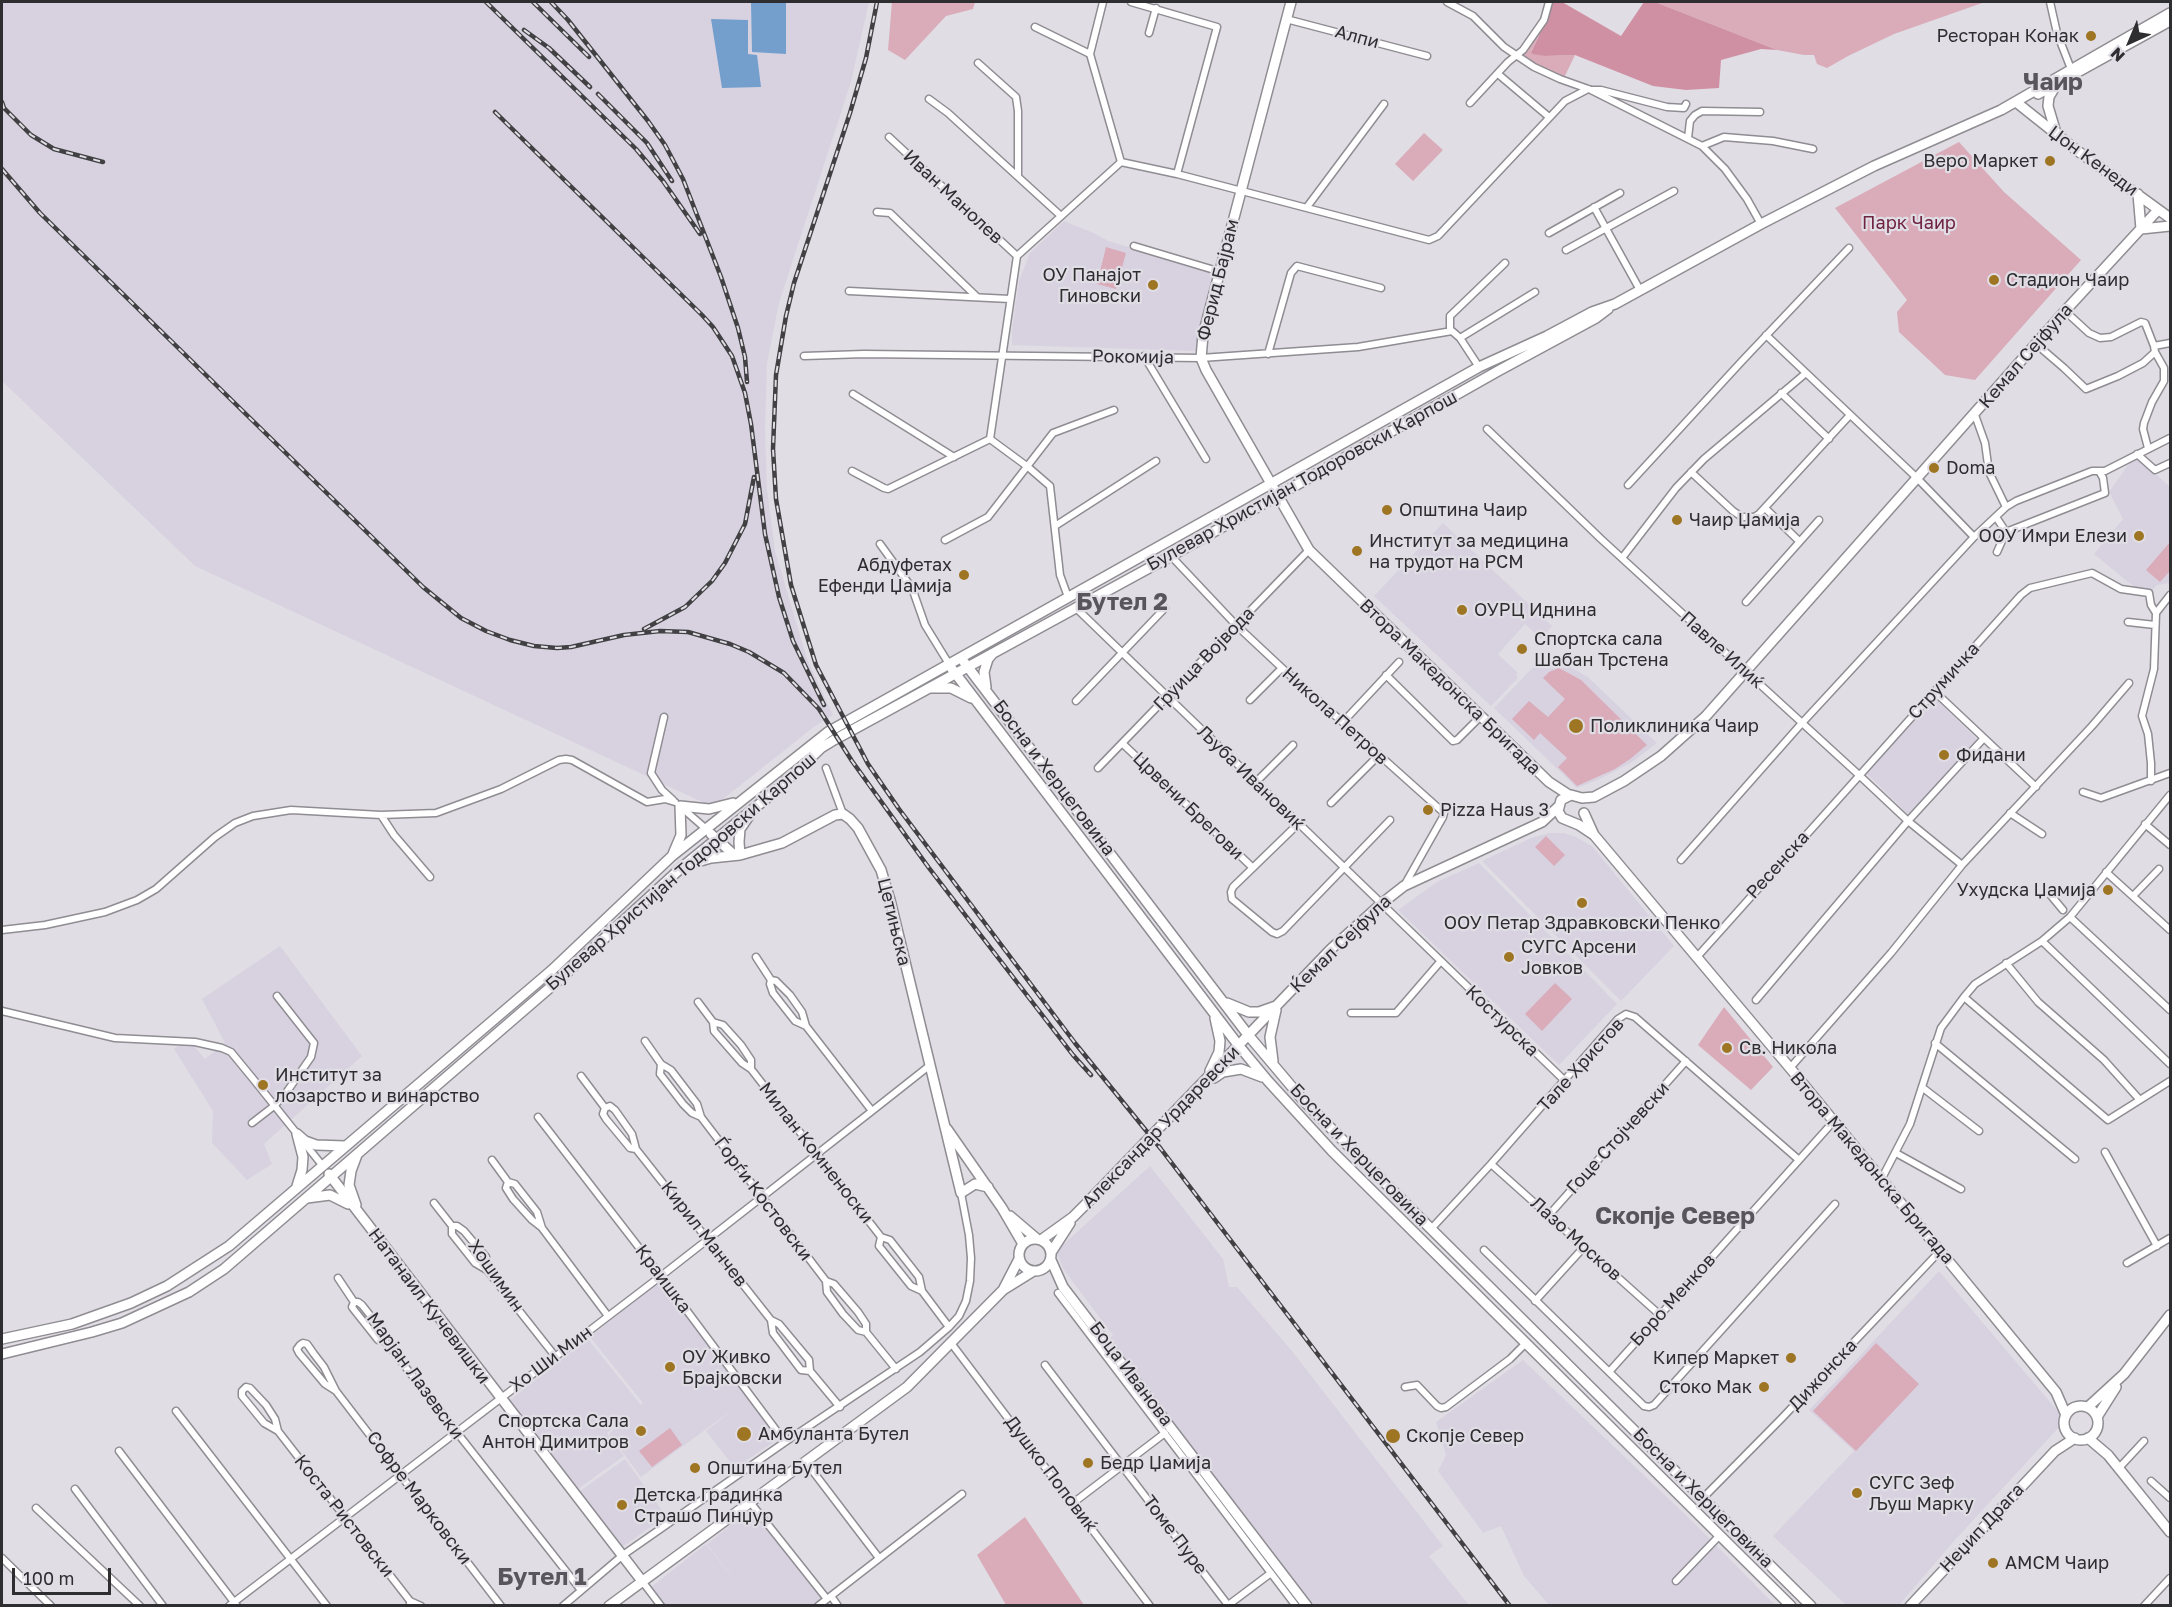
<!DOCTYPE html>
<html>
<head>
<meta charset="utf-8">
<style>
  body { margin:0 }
  #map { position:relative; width:2172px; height:1607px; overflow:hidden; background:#e0dde4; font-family:"Golos Text",sans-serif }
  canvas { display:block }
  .frame { position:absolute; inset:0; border:3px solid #2e2d30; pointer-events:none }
  .north { position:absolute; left:2100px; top:12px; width:60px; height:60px; -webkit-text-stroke:4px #e0dde4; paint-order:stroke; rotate:224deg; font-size:16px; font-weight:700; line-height:24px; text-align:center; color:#2e2d30 }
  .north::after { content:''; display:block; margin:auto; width:21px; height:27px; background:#2e2d30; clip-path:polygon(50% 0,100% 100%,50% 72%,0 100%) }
  .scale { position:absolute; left:12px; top:1568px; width:99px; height:27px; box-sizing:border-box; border:3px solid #2e2d30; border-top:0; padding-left:8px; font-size:18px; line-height:21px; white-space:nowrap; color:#2e2d30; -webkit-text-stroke:4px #e0dde4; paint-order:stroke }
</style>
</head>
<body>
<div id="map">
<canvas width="2172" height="1607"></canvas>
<div class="frame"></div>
<div class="north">N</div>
<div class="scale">100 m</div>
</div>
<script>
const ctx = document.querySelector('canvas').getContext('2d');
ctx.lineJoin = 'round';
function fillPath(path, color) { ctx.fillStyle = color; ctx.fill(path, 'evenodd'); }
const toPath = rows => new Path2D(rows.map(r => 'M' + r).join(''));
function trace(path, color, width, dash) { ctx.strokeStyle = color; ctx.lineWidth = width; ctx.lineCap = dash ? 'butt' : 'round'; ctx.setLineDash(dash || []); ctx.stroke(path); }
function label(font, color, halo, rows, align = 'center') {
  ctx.font = font + ' "Golos Text",sans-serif'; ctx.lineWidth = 4.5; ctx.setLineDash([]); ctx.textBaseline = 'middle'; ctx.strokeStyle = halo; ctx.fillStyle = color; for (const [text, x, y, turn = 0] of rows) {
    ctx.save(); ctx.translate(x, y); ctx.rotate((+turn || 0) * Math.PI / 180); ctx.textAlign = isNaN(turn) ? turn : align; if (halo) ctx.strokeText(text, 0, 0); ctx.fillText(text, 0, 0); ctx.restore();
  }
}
fillPath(toPath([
  [2,2,869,2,851,82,779,303,767,363,765,431,767,489,775,551,807,659,833,715,815,726,713,807,195,566,2,381],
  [1064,221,1096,234,1108,241,1217,273,1195,351,1012,345,1012,330,1019,281,1030,253],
  [2135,455,2170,487,2170,583,2157,585,2151,592,2140,590,2128,582,2094,554,2123,519,2109,492],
  [1443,523,1552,626,1541,639,1525,624,1498,654,1518,673,1516,675,1518,678,1491,706,1374,596],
  [1540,660,1563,663,1588,677,1657,743,1632,762,1600,779,1577,788,1494,708],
  [1934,698,1979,741,1911,817,1866,773],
  [1549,833,1564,833,1576,837,1592,846,1674,946,1621,1001,1482,861,1531,838],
  [1479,863,1617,1004,1559,1065,1398,910,1437,882],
  [280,946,362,1056,264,1144,272,1164,247,1180,212,1143,213,1111,174,1049,188,1039,205,1059,225,1043,202,999],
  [1150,1166,1223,1259,1229,1287,1237,1287,1292,1351,1443,1546,1429,1556,1469,1605,1314,1605,1110,1339,1113,1335,1064,1270,1056,1251],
  [1939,1271,2061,1415,2061,1425,1954,1541,1899,1605,1846,1605,1773,1536,1854,1451,1809,1410],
  [661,1281,781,1437,735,1468,706,1431,732,1410,641,1477,609,1434,627,1416,607,1433,624,1456,578,1489,510,1400,588,1339,641,1405,643,1403,590,1337],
  [1523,1360,1693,1522,1775,1605,1549,1605,1524,1576,1501,1526,1483,1533,1438,1471,1446,1455,1436,1422],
  [625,1459,666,1516,621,1548,577,1493],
  [751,1509,822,1599,814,1606,664,1605,650,1588,706,1544,743,1591,707,1544]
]), '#d8d2e0');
fillPath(toPath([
  [892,2,975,2,973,9,946,16,905,60,888,50],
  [1655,2,1985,2,1894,34,1848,56,1827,68,1817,64,1814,55,1804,55,1777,50],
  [1541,26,1538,38,1531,51,1545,56,1575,55,1563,80,1517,56],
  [1424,133,1443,150,1413,181,1395,164],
  [1959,142,2004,192,2081,260,1975,380,1945,375,1899,332,1897,312,1907,300,1835,208],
  [1106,247,1126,253,1116,289,1097,284],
  [2170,542,2170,571,2160,582,2146,570],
  [1559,668,1581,680,1647,745,1630,759,1615,769,1577,786,1558,767,1567,758,1540,733,1534,740,1512,719,1529,701,1548,717,1565,699,1543,678,1549,672],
  [1546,836,1565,855,1554,866,1535,847],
  [1555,983,1572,999,1542,1031,1525,1014],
  [1724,1007,1773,1067,1751,1090,1698,1045],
  [1876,1343,1919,1384,1856,1451,1813,1411],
  [670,1428,682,1445,652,1467,639,1451],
  [1025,1517,1084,1605,1006,1605,977,1555]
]), '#daabb9');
fillPath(toPath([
  [1549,2,1562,2,1621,36,1644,2,1655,2,1777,50,1761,49,1721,60,1719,88,1686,90,1653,86,1575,55,1545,56,1533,54,1531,52,1538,38]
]), '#d090a4');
fillPath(toPath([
  [751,2,786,2,786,54,752,52],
  [711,19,748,20,748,54,757,55,761,87,722,88]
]), '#749fcd');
const street = toPath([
  [1131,2,1217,27,1177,174],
  [1447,2,1473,16,1504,47,1534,67,1560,79,1591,90,1702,146,1725,169,1747,199,1761,224],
  [2050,2,2057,33,2071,69],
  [1286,19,1427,56],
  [1035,27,1090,54,1121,162],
  [1149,33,1156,8],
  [1090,54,1103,2],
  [978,63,1016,97,1018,111,1018,175],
  [1498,74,1549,117],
  [1592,90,1601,90,1667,107,1684,108,1686,104],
  [929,99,948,113,1061,216],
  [1470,103,1508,62,1523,50,1544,20,1549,2],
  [889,137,1017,256],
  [1688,138,1690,121,1695,115,1702,111,1760,112],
  [1702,146,1724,137,1773,141,1813,149],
  [1121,162,1177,174,1429,240,1438,236,1565,101,1588,89],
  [1307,207,1384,104],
  [1594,207,1640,290],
  [877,212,890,213,977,297],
  [1549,233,1620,193],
  [1134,246,1221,272],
  [1566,250,1674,191],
  [849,291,1010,299],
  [2065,311,2089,333,2100,338,2111,337,2141,322,2145,323,2154,346],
  [1450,331,1450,316,1505,263],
  [1460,338,1535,292],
  [2036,344,2064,368,2086,389,2118,376,2143,363,2155,352,2154,346,2170,343],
  [1268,354,1291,273,1297,266,1381,288],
  [804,356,864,354,1201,358,1358,347,1452,331,1460,338,1479,367],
  [1144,356,1206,459],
  [1781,393,1829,439],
  [853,394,954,457],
  [1975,415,1985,443,1989,472,2006,507],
  [1487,429,1601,539,1859,775,1908,821,1962,865],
  [990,439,1017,256,1121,162],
  [990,439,1028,467,1050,486,1060,575,1068,597],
  [2148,448,2143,429,2144,423,2152,402,2164,381,2164,368,2155,352],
  [2137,454,2155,470,2170,463],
  [852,471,884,488,888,489,990,439],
  [1691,472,1733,511,1742,517,1754,517,1759,514,1850,415],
  [1628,485,1742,361,1849,248],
  [1765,508,1799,541],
  [1996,517,2006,532,1997,552],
  [1055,526,1156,461],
  [2006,532,2105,493,2103,478,2099,471],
  [1974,537,2006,507,2016,501,2092,471,2105,471,2170,438],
  [945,540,988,517,1053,433,1114,410],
  [880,544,912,588,925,625,949,664],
  [1171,556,1236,625,1282,668,1444,813,1443,817,1404,886],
  [1622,558,1676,488,1704,459,1806,373],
  [1746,602,1819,520],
  [1075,607,1565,1081],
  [2156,613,2170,595],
  [2128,622,2155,625],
  [1386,675,1453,741,1457,740,1481,716],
  [1934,691,2036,787],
  [1250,700,1282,668],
  [1076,701,1165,608],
  [664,717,651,773,662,790,673,800],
  [1343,722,1399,662],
  [1123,744,1253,868],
  [826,768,843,814],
  [1098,768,1309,550],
  [2151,781,2151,763,2148,734,2142,716,2154,669,2156,613],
  [1256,782,1293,745],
  [2083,792,2101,798,2170,773],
  [1331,803,1379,755],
  [681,807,705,828],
  [2010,813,2042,834],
  [381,815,394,835,430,877],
  [1298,824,1233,887,1231,892,1232,899,1272,932,1277,934,1283,931,1390,820],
  [2145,824,2170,845],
  [1681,860,1802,723,1974,537,1917,478,1766,335],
  [2106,872,2170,930],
  [2048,892,2063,910],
  [2133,896,2159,869],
  [2070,917,2170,1010],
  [2,930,45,925,105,912,137,900,156,889,215,837,235,823,253,816,291,810,381,815,436,813,501,789,559,760,566,759,572,760,647,802,665,799,675,802],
  [2042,941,2170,1064],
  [1697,957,2021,595,2030,588,2092,573,2121,589,2149,593,2151,605,2156,613],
  [2006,963,2038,1002,2104,1060,2139,1099],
  [771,980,770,984,773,993,795,1021,806,1026],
  [1964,997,2108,1120,2170,1081],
  [1756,1000,1908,821,1984,738],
  [698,1002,713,1022,723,1025,741,1045,751,1060,751,1069,881,1237,890,1240,912,1268,919,1277,922,1291,949,1327],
  [2,1011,115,1038,195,1042,222,1048,231,1052,254,1080,322,1165],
  [1351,1013,1396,1013,1440,962],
  [713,1022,714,1031,742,1063,751,1069],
  [645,1041,661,1064,671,1070,697,1104,701,1117,826,1281,834,1284,858,1312,866,1324,866,1332,896,1369],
  [1935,1043,2075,1159],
  [661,1064,660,1074,683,1104,692,1113,701,1117],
  [1790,1068,1891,953,1962,865,2092,726,2129,683],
  [581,1076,605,1108],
  [1923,1088,1979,1131],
  [872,1111,929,1066],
  [538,1117,661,1276,785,1442],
  [252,1123,274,1106,286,1093,311,1057,314,1043,277,996],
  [636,1149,630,1148,606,1119,603,1114,605,1108,610,1106,615,1110,632,1134,636,1149,771,1320,779,1324,809,1360,810,1371,840,1407],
  [2105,1152,2157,1246],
  [1896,1153,1961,1189],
  [492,1160,508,1182,515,1184,537,1212,542,1228,608,1316],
  [1491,1164,1660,1315],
  [1881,1180,1910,1124,1941,1028,1964,997,1975,984,2042,941,2070,917,2170,795],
  [508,1182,506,1188,513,1199,532,1220,541,1227],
  [434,1203,452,1226,457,1226,464,1231,486,1257,487,1270,555,1356],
  [1549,1215,1686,1061],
  [452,1226,452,1234,475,1263,487,1270],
  [1431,1229,1491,1164,1618,1019,1626,1014,1635,1017,1799,1160],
  [881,1237,879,1246,911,1286,922,1291],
  [1484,1250,1644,1406,1649,1407,1654,1405,1835,1204],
  [2127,1263,2170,1238],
  [338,1278,354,1302,358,1302,362,1305,384,1333,385,1341,580,1589],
  [826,1281,827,1292,843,1314,858,1330,866,1332],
  [1058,1293,1296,1606],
  [1535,1301,1584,1247],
  [354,1302,352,1307,355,1311,378,1340,385,1341],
  [771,1320,773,1333,801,1370,810,1371],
  [951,1343,1150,1606],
  [1045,1365,1228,1605],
  [1609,1372,1834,1121],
  [1405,1387,1417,1385,1437,1406,1441,1408,1446,1407,1510,1359,1525,1344],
  [336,1391,325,1384,299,1353,297,1349,300,1345,303,1343,307,1344,314,1354,324,1367,336,1391,501,1606],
  [176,1411,327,1606],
  [278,1431,264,1423,242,1396,242,1391,246,1387,250,1388,266,1405,275,1419,278,1431,410,1601,410,1606],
  [119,1451,237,1606],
  [805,1461,879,1558],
  [2119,1468,2144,1441],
  [2151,1481,2170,1498],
  [75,1489,163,1606],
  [1703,1498,1782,1418,1940,1251],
  [750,1502,827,1599],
  [1073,1503,1165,1433],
  [36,1508,140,1606],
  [2,1558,51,1606],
  [642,1581,661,1606],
  [1676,1581,1720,1535],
  [831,1596,838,1606],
  [410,1601,421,1606],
  [229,1606,661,1276,872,1111,806,1026,802,1012,790,995,776,981,771,980,756,957],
  [563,1606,623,1555,785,1442,920,1352,949,1327,959,1316,966,1301,970,1281,971,1258,969,1235,961,1193],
  [818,1606,962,1494],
  [1227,1606,1271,1573],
  [2144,1606,2170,1578]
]);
const secondary = toPath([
  [1291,2,1203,335,1201,358,1206,370,1309,550,1549,782,1569,795],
  [2055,87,2049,97,2048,106,2056,133],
  [2038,94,2170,21],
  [2016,102,2075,149,2170,218],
  [2138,194,2141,229],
  [2141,229,2170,226],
  [964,662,1249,1036,1303,1100,1413,1211,1811,1606],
  [952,669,1239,1046,1268,1081,1332,1151,1791,1606],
  [986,687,984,672,988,659,993,653],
  [931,688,951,688,971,698],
  [1584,813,1594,835,1790,1068,2056,1392,2066,1415],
  [711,834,732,853,740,855,782,843,835,815,843,814,850,819,858,828,881,870,890,900,961,1193,975,1184,988,1187],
  [1594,835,1579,825,1562,818,1558,811,1561,800,1571,795,1582,798,1594,797,1624,781,1661,756,1706,716,2065,311,2158,210],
  [673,854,681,835,680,806,709,809,733,803],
  [690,864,711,858,740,855,739,842,740,829,749,816],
  [1227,1003,1249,1012,1259,1012,1276,1006],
  [1273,1061,1270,1037,1276,1010],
  [1210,1071,1219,1052,1220,1041,1215,1018],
  [1214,1078,1223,1072,1241,1069,1262,1077],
  [947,1129,1002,1208,1023,1244],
  [297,1134,305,1141,316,1145,345,1146],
  [329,1174,642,1581],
  [297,1186,302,1170,303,1157,297,1134],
  [307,1198,330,1195,348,1204],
  [356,1205,349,1185,351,1171,357,1155],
  [1010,1216,1037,1239],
  '1019 1255a16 16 0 1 1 32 0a16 16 0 1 1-32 0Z',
  [1041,1240,1073,1217,1084,1206,1331,949,1381,904,1404,886,1542,822,1558,807],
  [1052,1251,1070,1223],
  [1051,1260,1063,1287,1307,1606],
  [1004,1288,1019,1259],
  [2,1339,72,1324,131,1303,167,1286,229,1246,552,970,672,856,828,732,1479,367,1547,336,1592,312,1615,304,1761,224,1874,166,2001,110,2170,13],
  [2,1354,92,1332,122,1323,189,1292,224,1269,560,979,681,868,778,789,821,748,834,740,1171,556,1498,371,1596,318,1608,309],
  '2064 1423a17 17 0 1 1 34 0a17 17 0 1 1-34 0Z',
  [2088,1407,2124,1374,2170,1315],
  [2097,1417,2116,1387],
  [2088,1438,2108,1455,2170,1532],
  [609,1606,907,1387,1003,1290,1032,1272],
  [1910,1606,2055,1451,2075,1438]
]);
trace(street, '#8f8c92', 9);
trace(secondary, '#8f8c92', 12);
trace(street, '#fff', 6);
trace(secondary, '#fff', 9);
const rail = toPath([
  [486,2,636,149,663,181,700,234],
  [533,2,589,57],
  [551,2,568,20,648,121,665,145,683,179,721,277,738,328,745,357,747,382],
  [877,2,866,58,850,113,794,283,786,316,776,375,773,449,776,499,791,585,816,665,868,764,899,809,1075,1043,1161,1149,1510,1606],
  [524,30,549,48,590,87],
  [598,94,647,143,672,181],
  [2,102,4,108,31,135,54,149,103,162],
  [495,112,702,315,713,327,732,356,745,393,751,424,765,534,779,597,793,641,824,705],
  [2,169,40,213,423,587,461,618,486,631,510,640,534,646,557,648,571,647,624,635,660,631,688,632,730,644,749,652,784,673,819,709,852,761,929,868,1073,1055,1091,1075],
  [644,629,685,607,712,581,725,563,745,524,754,477]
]);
trace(rail, '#414043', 4.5);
trace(rail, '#e0dde4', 2, [7]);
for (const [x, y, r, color] of [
  [2091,36,6,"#9e7523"],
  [2050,161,6,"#9e7523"],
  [1994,280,6,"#9e7523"],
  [1153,285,6,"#9e7523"],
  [1934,468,6,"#9e7523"],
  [1387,510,6,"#9e7523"],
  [1677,520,6,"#9e7523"],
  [2139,536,6,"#9e7523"],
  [1357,551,6,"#9e7523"],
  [964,575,6,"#9e7523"],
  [1462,610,6,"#9e7523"],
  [1522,649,6,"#9e7523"],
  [1576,726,8,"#9e7523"],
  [1944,755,6,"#9e7523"],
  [1428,810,6,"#9e7523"],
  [2108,890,6,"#9e7523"],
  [1582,903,6,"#9e7523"],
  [1509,957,6,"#9e7523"],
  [1727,1048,6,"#9e7523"],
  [263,1085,6,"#9e7523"],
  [1791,1358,6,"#9e7523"],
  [670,1367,6,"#9e7523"],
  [1764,1387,6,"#9e7523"],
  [641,1431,6,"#9e7523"],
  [744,1434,8,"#9e7523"],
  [1393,1436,8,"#9e7523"],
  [1088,1463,6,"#9e7523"],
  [695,1468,6,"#9e7523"],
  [1857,1493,6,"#9e7523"],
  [622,1505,6,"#9e7523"],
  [1993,1563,6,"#9e7523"]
]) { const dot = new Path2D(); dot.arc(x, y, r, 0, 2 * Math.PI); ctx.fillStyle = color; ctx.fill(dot); trace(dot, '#e0dde4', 2); }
label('18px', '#2e2d30', '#e0dde4', [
  ["Ресторан Конак",2079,36,"right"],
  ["Веро Маркет",2038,161,"right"],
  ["ОУ Панајот",1141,275,"right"],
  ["Гиновски",1141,296,"right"],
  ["Стадион Чаир",2006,280],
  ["Doma",1946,468],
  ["Општина Чаир",1399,510],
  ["Чаир Џамија",1689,520],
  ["ООУ Имри Елези",2127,536,"right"],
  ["Институт за медицина",1369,541],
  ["на трудот на РСМ",1369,562],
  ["Абдуфетах",952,565,"right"],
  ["Ефенди Џамија",952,586,"right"],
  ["ОУРЦ Иднина",1474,610],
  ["Спортска сала",1534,639],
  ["Шабан Трстена",1534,660],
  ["Поликлиника Чаир",1590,726],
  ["Фидани",1956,755],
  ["Pizza Haus 3",1440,810],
  ["Ухудска Џамија",2096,890,"right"],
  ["ООУ Петар Здравковски Пенко",1582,923,"center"],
  ["СУГС Арсени",1521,947],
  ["Јовков",1521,968],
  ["Св. Никола",1739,1048],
  ["Институт за",275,1075],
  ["лозарство и винарство",275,1096],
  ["ОУ Живко",682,1357],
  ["Брајковски",682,1378],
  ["Кипер Маркет",1779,1358,"right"],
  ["Стоко Мак",1752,1387,"right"],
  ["Спортска Сала",629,1421,"right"],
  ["Антон Димитров",629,1442,"right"],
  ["Амбуланта Бутел",758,1434],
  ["Скопје Север",1406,1436],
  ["Бедр Џамија",1100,1463],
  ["Општина Бутел",707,1468],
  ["СУГС Зеф",1869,1483],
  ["Љуш Марку",1869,1504],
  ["Детска Градинка",634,1495],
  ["Страшо Пинџур",634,1516],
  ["АМСМ Чаир",2005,1563]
], 'left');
label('18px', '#2e2d30', '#e0dde4', [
  ["Алпи",1357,37,15],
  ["Џон Кенеди",2093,161,36],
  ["Иван Манолев",953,197,43],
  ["Ферид Бајрам",1218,280,-76],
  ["Кемал Сејфула",2026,356,-49],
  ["Рокомија",1133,357,1],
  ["Булевар Христијан Тодоровски Карпош",1302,481,-29],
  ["Павле Илиќ",1722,650,42],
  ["Груица Војвода",1204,659,-46],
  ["Струмичка",1944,681,-48],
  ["Втора Македонска Бригада",1450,687,44],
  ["Никола Петров",1335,716,42],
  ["Босна и Херцеговина",1054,778,53],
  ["Љуба Ивановиќ",1251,778,44],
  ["Црвени Брегови",1188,806,44],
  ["Ресенска",1778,865,-48],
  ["Булевар Христијан Тодоровски Карпош",681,872,-41],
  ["Цетињска",894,922,76],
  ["Ќемал Сејфула",1341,944,-44],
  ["Костурска",1502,1021,44],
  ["Тале Христов",1581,1065,-48],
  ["Александар Урдаревски",1161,1127,-46],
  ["Гоце Стојчевски",1618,1138,-48],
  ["Милан Комненоски",816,1153,52],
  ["Босна и Херцеговина",1359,1155,46],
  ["Втора Македонска Бригада",1872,1168,50],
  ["Ѓoрѓи Костовски",763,1199,53],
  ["Кирил Манчев",704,1234,52],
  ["Лазо Москов",1576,1239,42],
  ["Хошимин",496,1276,55],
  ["Краишка",663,1279,53],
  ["Боро Менков",1673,1300,-48],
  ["Натанаил Кучевишки",429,1306,53],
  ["Хо Ши Мин",551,1359,-37],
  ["Боца Иванова",1131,1374,53],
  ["Дижонска",1823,1375,-47],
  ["Марјан Лазевски",415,1376,54],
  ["Душко Поповиќ",1051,1474,53],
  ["Софре Марковски",419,1498,53],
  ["Босна и Херцеговина",1703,1498,45],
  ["Коста Ристовски",344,1516,52],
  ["Неџип Драга",1982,1528,-47],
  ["Томе Пуре",1175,1535,53]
]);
label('18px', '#6f2341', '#e0dde4', [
  ["Парк Чаир",1909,223]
]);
label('bold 24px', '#58565c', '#e0dde4', [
  ["Чаир",2053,82],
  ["Бутел 2",1122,602],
  ["Скопје Север",1675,1216],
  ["Бутел 1",542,1577]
]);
</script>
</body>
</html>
